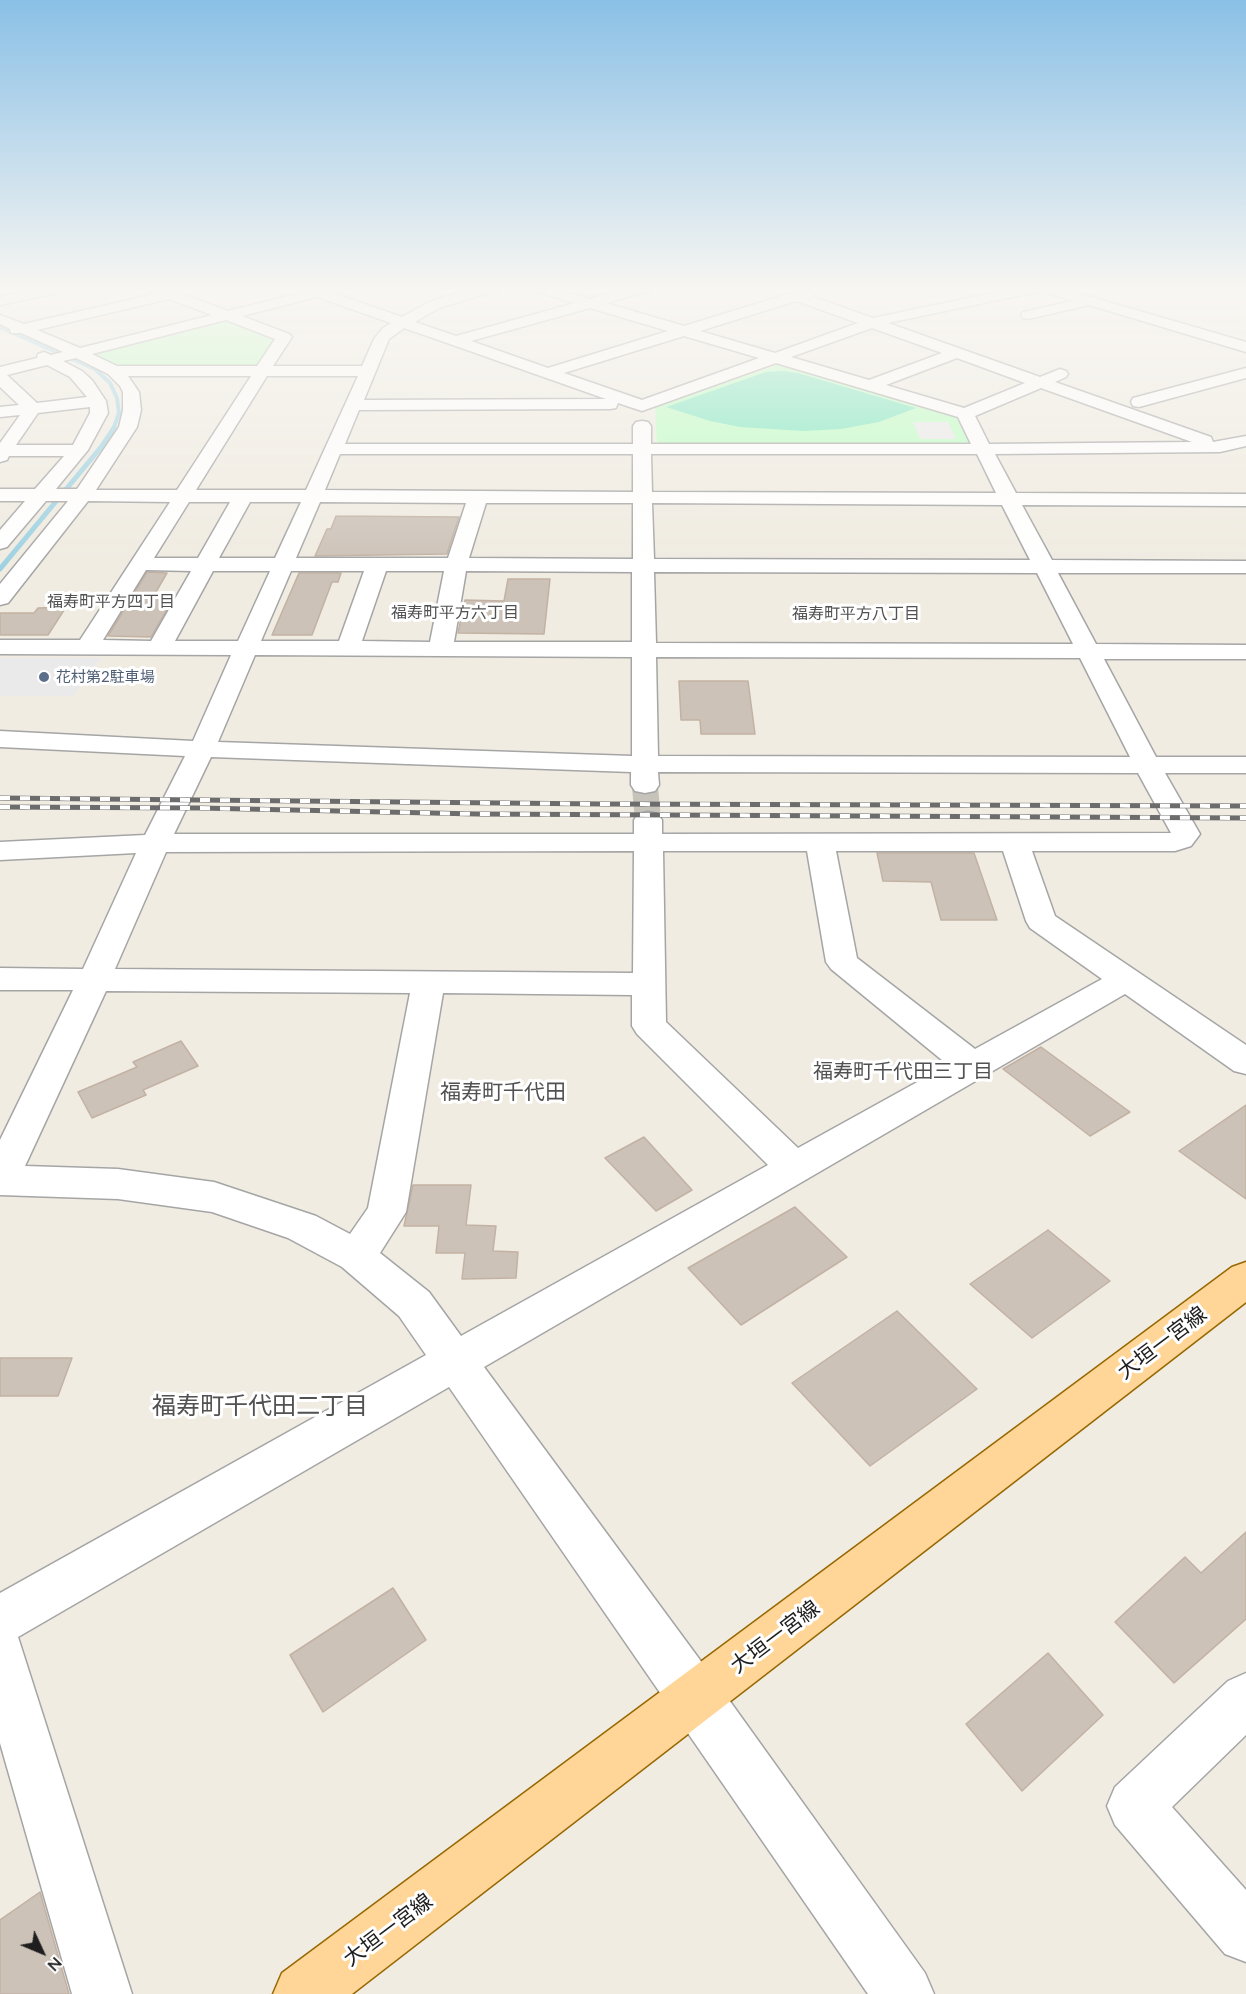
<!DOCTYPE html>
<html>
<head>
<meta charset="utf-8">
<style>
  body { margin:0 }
  #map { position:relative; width:1246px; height:1994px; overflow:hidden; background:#f0ece2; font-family:Lato,sans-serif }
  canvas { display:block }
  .north { position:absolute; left:12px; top:1922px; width:60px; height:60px; -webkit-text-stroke:4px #fff; paint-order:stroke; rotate:134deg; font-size:16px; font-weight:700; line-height:24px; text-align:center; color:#1e1e1e }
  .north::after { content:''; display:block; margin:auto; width:21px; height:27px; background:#1e1e1e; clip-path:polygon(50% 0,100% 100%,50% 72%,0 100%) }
</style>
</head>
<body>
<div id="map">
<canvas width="1246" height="1994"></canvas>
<div class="north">N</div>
</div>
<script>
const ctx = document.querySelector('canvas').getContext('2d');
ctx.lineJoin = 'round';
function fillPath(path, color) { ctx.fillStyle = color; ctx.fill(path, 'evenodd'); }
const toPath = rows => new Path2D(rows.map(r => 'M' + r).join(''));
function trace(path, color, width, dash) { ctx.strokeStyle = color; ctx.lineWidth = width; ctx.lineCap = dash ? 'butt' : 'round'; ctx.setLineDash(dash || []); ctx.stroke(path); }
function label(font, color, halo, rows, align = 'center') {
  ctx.font = font + ' Lato,"Noto Sans JP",sans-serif'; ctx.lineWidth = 6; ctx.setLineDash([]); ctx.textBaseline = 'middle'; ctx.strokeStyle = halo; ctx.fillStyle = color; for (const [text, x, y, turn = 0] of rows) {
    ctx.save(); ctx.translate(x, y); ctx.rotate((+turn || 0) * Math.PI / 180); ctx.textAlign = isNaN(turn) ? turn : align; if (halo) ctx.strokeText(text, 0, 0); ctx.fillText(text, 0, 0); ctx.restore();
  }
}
fillPath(toPath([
  [225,319,276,338,256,369,118,370,90,353],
  [780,364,957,416,973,446,657,446,655,407]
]), '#bbffc1');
fillPath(toPath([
  [783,371,798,373,916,408,879,422,841,429,803,431,740,427,710,421,666,407,766,372]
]), '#78e7be');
fillPath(toPath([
  [913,422,948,422,956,439,920,439],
  [0,658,101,658,73,696,0,696]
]), '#eaeaea');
trace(toPath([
  [0,327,95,369,110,383,117,398,119,413,113,430]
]), '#9ed2e2', 4);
trace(toPath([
  [0,569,102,446,114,428]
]), '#9ed2e2', 5);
const building = toPath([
  [336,516,459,517,447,554,315,556,327,529,331,529,336,516],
  [147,572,167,573,153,597,174,597,151,637,108,636,147,572],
  [299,573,341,573,338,582,332,582,312,635,272,635,299,573],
  [508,579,550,579,544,634,458,633,465,600,504,601,508,579],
  [66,607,48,635,0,635,0,613,34,613,38,608,66,607],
  [679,681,748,681,755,734,701,734,700,720,681,720,679,681],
  [877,853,974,853,997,920,941,920,931,882,883,881,877,853],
  [181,1041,198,1066,143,1090,146,1095,92,1118,78,1092,137,1067,133,1062,181,1041],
  [1041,1047,1130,1112,1090,1136,1003,1069,1041,1047],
  [1246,1105,1246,1199,1179,1151,1246,1105],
  [644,1137,692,1190,656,1211,605,1158,644,1137],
  [413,1185,471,1185,466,1225,496,1226,493,1251,518,1252,516,1278,462,1279,465,1253,436,1253,439,1226,404,1226,413,1185],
  [795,1207,847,1257,741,1325,688,1268,795,1207],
  [1048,1230,1110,1281,1032,1338,970,1284,1048,1230],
  [897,1311,977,1389,870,1466,792,1383,897,1311],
  [0,1358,72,1358,58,1396,0,1396,0,1358],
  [1246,1532,1246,1619,1174,1683,1115,1622,1185,1557,1201,1573,1246,1532],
  [393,1588,426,1640,323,1712,290,1655,393,1588],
  [1048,1653,1103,1715,1022,1791,966,1724,1048,1653],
  [40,1892,69,1994,0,1994,0,1920,40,1892]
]);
fillPath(building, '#ccc2b8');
trace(building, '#c3b2a3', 1.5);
trace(toPath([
  [645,787,648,820]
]), '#c6c3bb', 26, [26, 13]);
const minor = toPath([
  [44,287,71,287,69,290,0,305,0,297,44,287],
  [143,287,181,290,182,294,228,311,325,287,344,287,343,291,333,293,402,317,429,302,478,287,500,287,498,290,439,308,415,322,456,336,575,303,531,290,529,287,551,287,590,299,631,287,654,287,652,290,606,303,684,326,811,287,821,287,823,290,811,296,873,318,1020,287,1057,287,1246,342,1246,352,1089,305,1028,319,1023,318,1021,315,1023,312,1073,301,1041,291,888,323,1040,377,1060,369,1066,371,1068,374,1066,377,1055,382,1211,437,1213,442,1246,436,1246,446,1220,452,995,454,1016,493,1246,494,1246,506,1022,505,1052,560,1246,561,1246,573,1058,573,1096,644,1246,645,1246,659,1104,659,1156,757,1246,757,1246,773,1165,773,1200,834,1191,846,1175,851,1032,851,1055,916,1246,1045,1246,1074,1234,1071,1125,994,484,1367,714,1679,925,1973,934,1994,868,1994,449,1387,18,1637,132,1994,72,1994,0,1743,0,1593,426,1355,399,1316,342,1267,288,1238,212,1212,118,1199,0,1195,0,1140,73,990,0,990,0,968,83,969,136,853,0,860,0,842,145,835,185,756,0,747,0,731,193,741,231,655,0,654,0,640,80,640,170,502,88,501,8,603,0,605,0,584,68,501,46,501,7,547,0,549,0,530,25,501,0,501,0,489,35,489,64,456,9,456,7,460,0,462,0,443,20,415,0,417,0,407,19,405,0,387,0,367,37,358,38,354,44,352,51,355,63,352,21,333,11,333,10,329,0,324,0,315,24,324,155,294,143,287],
  [317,297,391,323,383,328,374,339,362,366,273,366,292,337,289,334,242,316,317,297],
  [169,299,212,315,80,348,37,330,169,299],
  [796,301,858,323,775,353,700,331,796,301],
  [590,308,668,331,548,368,471,341,590,308],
  [226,320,275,339,257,366,117,366,92,354,226,320],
  [404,328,450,344,606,399,364,400,389,339,404,328],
  [872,328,942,353,869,380,791,357,872,328],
  [684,336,759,358,642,400,564,373,684,336],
  [76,358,108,374,120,386,123,392,123,410,119,427,77,489,56,489,88,450,108,413,106,401,92,380,82,371,63,361,76,358],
  [957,358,1025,383,964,408,886,385,957,358],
  [776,363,958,417,971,444,651,444,651,426,648,422,642,421,636,422,633,426,633,444,345,444,359,410,610,409,616,408,618,403,642,411,776,363],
  [47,365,70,377,87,397,37,403,7,375,47,365],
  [128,376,251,376,177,490,96,490,137,427,141,410,139,392,128,376],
  [267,376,358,376,306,490,196,490,267,376],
  [1041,388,1192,442,989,444,975,416,1041,388],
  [90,407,90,413,73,445,16,445,38,413,90,407],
  [340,454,633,454,633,492,325,490,340,454],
  [651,454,977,454,996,493,652,492,651,454],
  [189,502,230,502,198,558,154,558,189,502],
  [250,502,301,502,275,558,219,558,250,502],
  [320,502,466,503,448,558,296,558,320,502],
  [486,503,633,503,633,559,469,558,486,503],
  [652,503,1002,505,1030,560,654,559,652,503],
  [146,570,191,571,151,641,103,640,146,570],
  [213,571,270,571,238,641,175,641,213,571],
  [291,571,364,571,339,641,261,641,291,571],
  [386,571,444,571,430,642,362,641,386,571],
  [466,571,632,572,632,642,454,642,466,571],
  [654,572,1037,573,1073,644,656,643,654,572],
  [255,655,632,657,632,756,218,742,255,655],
  [656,657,1080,658,1130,757,658,756,656,657],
  [211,757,631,772,631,785,635,791,645,793,655,791,659,785,658,772,1138,773,1171,833,662,834,662,820,658,814,648,812,638,814,634,820,634,834,174,834,211,757],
  [634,851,633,973,115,969,166,852,634,851],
  [663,851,807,851,826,962,831,969,948,1065,798,1148,666,1022,663,851],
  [836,851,1003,851,1026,921,1030,928,1102,979,975,1049,857,958,836,851],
  [106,991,410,993,368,1208,350,1234,316,1216,214,1182,118,1169,25,1166,106,991],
  [443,993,632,995,632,1026,637,1034,768,1165,461,1336,429,1292,380,1253,406,1212,443,993],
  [1246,368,1246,378,1139,407,1133,406,1131,402,1133,398,1246,368],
  [1246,1673,1246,1735,1172,1807,1246,1890,1246,1962,1225,1954,1115,1825,1107,1806,1115,1787,1228,1681,1246,1673]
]);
const major = toPath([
  [1246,1262,1246,1302,352,1994,273,1994,282,1973,1232,1267,1246,1262]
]);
trace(minor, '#a5a5a5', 3);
trace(major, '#976800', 3);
fillPath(minor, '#fff');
fillPath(major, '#ffd598');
const rail = toPath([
  [0,798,602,804,1246,806],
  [0,807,200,808,477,814,1246,818]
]);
trace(rail, '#6c6c6c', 5);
trace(rail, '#fff', 4, [10]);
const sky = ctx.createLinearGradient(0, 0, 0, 566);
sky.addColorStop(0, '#8ac0e6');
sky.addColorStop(0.51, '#f8f6f2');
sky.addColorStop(1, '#f8f6f200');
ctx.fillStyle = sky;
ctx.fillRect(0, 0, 1246, 566);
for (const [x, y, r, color] of [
  [44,677,6,"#5c6f8a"]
]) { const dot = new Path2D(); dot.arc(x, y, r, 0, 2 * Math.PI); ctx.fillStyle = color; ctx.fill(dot); trace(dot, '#fff', 2); }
label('15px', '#4e5e75', '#fff', [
  ["花村第2駐車場",56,677]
], 'left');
label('16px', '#515151', '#fff', [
  ["福寿町平方四丁目",111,602],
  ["福寿町平方六丁目",455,613],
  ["福寿町平方八丁目",856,614]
]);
label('20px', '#515151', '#fff', [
  ["福寿町千代田三丁目",903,1072]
]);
label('21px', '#515151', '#fff', [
  ["福寿町千代田",503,1092]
]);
label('21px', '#1e1e1e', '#fff', [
  ["大垣一宮線",1162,1343,-37],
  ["大垣一宮線",775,1637,-37],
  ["大垣一宮線",388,1930,-37]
]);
label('24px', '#515151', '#fff', [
  ["福寿町千代田二丁目",260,1406]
]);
</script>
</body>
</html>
